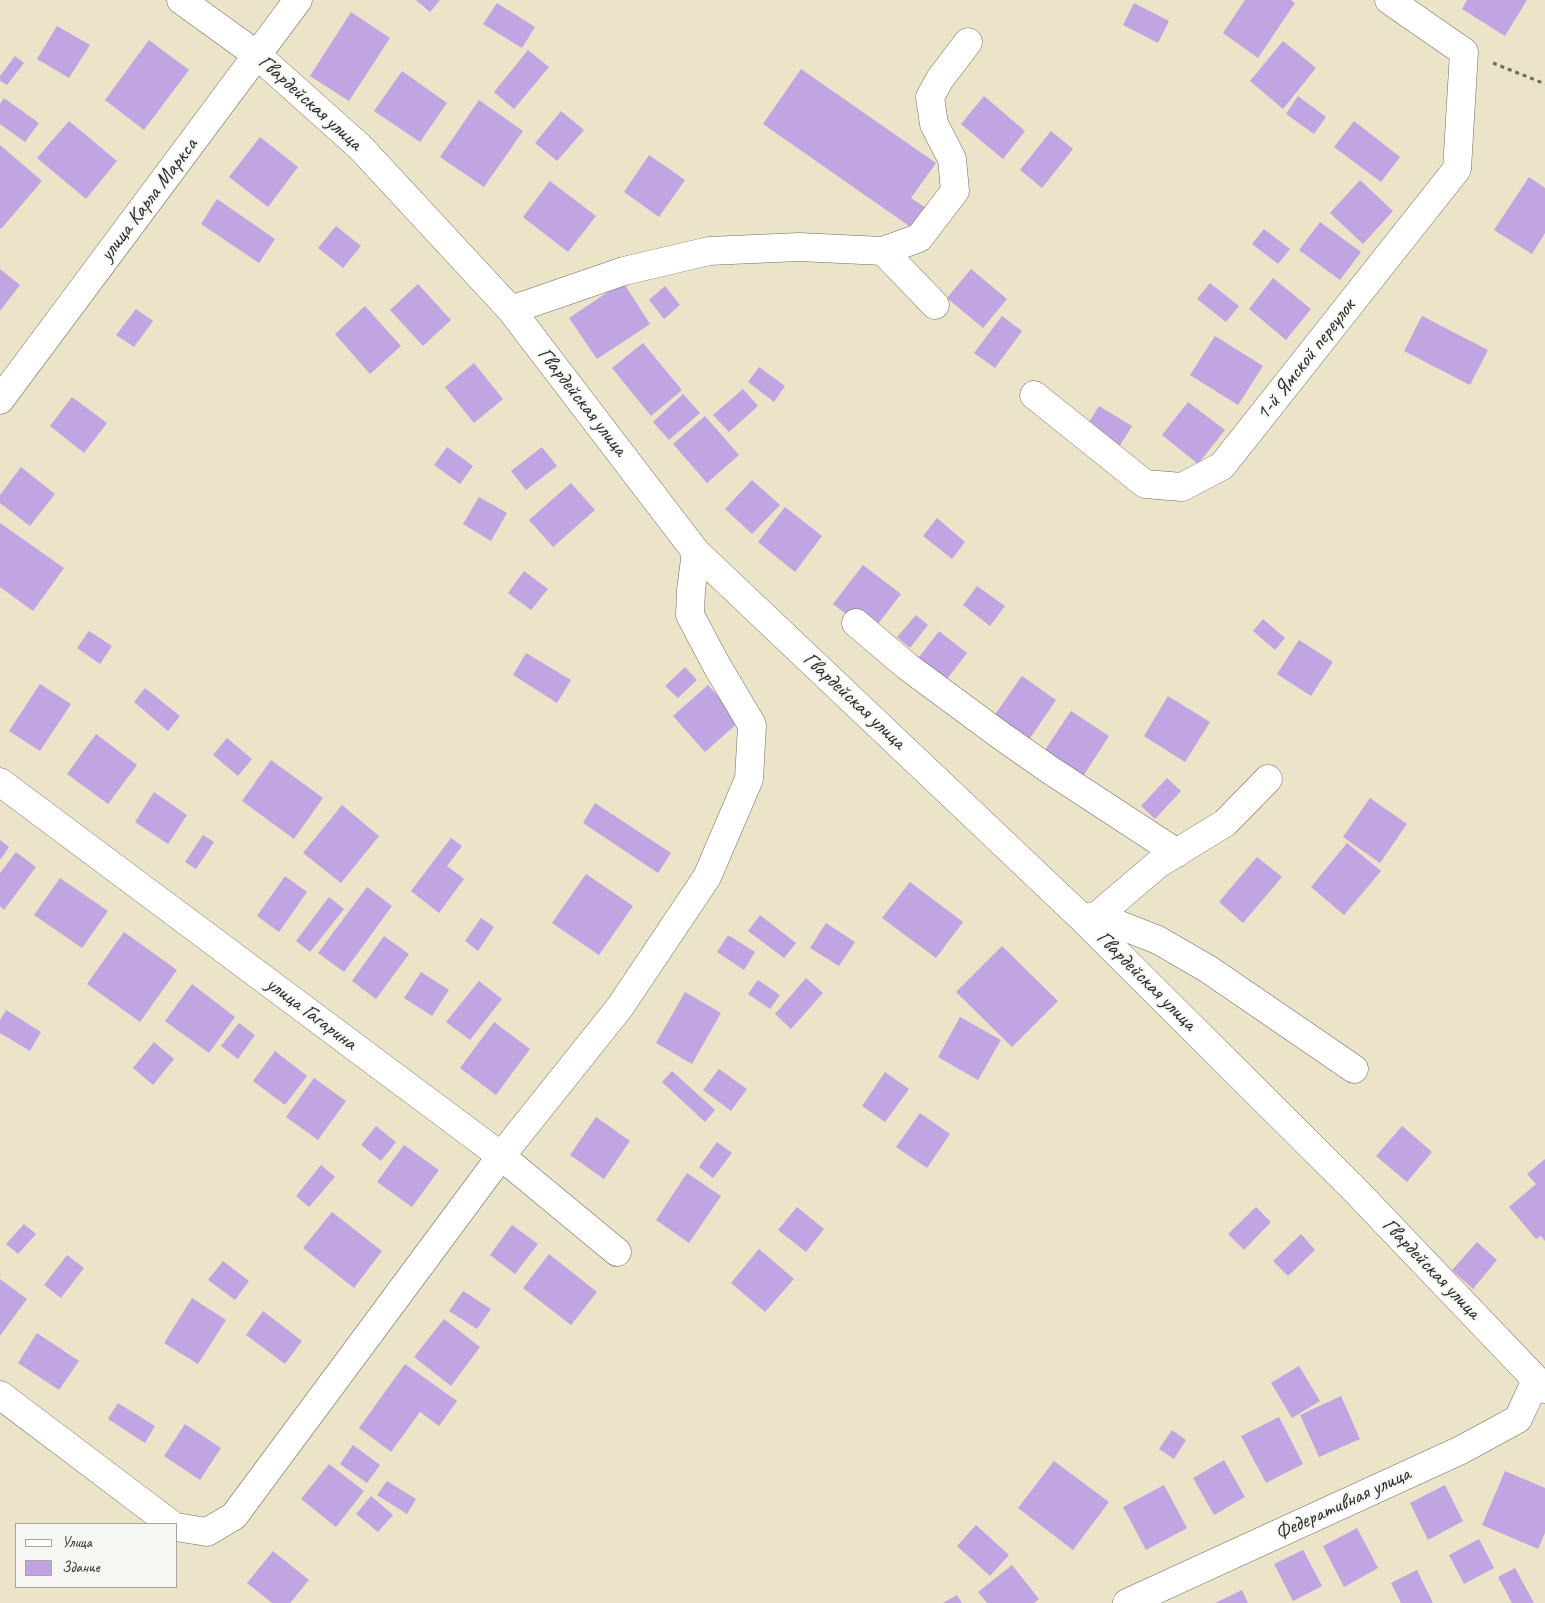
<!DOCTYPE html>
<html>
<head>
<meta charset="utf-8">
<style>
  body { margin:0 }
  #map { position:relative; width:1545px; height:1603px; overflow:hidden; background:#ece4c8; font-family:Caveat,sans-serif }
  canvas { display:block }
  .legend { position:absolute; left:15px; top:1523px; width:162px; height:65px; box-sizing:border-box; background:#f6f6f2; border:1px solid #a5a5a2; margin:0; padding:6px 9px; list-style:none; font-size:15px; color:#2b2b2b }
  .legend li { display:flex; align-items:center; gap:10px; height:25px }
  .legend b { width:25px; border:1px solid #a5a5a2 }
</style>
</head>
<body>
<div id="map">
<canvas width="1545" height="1603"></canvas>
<ul class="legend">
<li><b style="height:6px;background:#fff"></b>Улица</li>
<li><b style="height:14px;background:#c1a4e2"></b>Здание</li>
</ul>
</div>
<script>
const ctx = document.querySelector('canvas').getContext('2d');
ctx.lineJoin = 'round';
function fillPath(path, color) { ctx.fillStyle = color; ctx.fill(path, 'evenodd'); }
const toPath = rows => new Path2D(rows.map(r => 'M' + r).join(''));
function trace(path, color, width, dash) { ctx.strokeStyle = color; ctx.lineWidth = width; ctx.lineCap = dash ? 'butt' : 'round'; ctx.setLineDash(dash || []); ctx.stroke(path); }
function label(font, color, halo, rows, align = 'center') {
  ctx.font = font + ' Caveat,sans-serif'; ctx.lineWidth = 4; ctx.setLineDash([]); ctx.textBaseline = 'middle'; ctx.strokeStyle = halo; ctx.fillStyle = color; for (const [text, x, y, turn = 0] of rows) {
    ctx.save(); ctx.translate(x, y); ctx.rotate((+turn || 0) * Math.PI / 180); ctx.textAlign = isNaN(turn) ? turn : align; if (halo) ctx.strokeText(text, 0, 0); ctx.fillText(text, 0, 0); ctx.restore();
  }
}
fillPath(toPath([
  [416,0,440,0,430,12],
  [1245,0,1291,0,1295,3,1258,58,1223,33],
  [1467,0,1527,0,1505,36,1462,9],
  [497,3,535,27,522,48,483,24],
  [1134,3,1169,21,1158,43,1123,25],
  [351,12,390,38,349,101,310,76],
  [57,26,90,45,69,78,37,59],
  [149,40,189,70,144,130,105,100],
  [1283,41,1316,68,1283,109,1250,81],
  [528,50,549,67,514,109,494,92],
  [15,56,24,63,7,85,0,81,0,76],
  [801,69,936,163,911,198,926,208,912,228,763,124],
  [402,71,447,103,420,142,374,111],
  [984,96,1025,131,1003,159,961,124],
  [1298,96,1326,117,1314,134,1286,114],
  [4,98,39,123,25,142,0,124,0,104],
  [479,100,523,131,484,187,440,157],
  [561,111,584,130,557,161,535,143],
  [69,121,117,161,86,199,37,158],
  [1354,121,1400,157,1381,182,1334,147],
  [1051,131,1073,149,1042,188,1020,170],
  [260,137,298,167,268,207,229,177],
  [0,145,42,181,1,229,0,228],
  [649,155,685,180,659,217,624,192],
  [1529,177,1545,188,1545,233,1532,254,1494,230],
  [1360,180,1393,211,1363,244,1330,213],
  [550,181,596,216,568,252,523,217],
  [217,199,275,239,259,263,201,224],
  [1320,222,1361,252,1340,280,1299,250],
  [336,226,361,246,343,268,318,248],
  [1264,229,1290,249,1278,264,1252,244],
  [0,269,20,285,0,311],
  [971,269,1007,299,983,328,947,298],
  [1273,278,1311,309,1286,340,1249,309],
  [623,282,650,324,597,359,569,318],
  [1210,283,1239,306,1226,322,1197,299],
  [418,284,451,320,423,346,390,310],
  [665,286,680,305,664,319,649,300],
  [365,306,401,346,370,374,335,334],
  [136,309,153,321,134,347,116,335],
  [1002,316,1022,331,995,368,974,353],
  [1422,316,1488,350,1470,385,1404,351],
  [1215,336,1263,366,1238,405,1190,375],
  [643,343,682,390,651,416,612,368],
  [474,363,503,399,474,423,445,387],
  [759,367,785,386,774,402,748,382],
  [743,389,758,406,729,432,713,415],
  [683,394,700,413,669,440,653,422],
  [72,397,107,423,84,453,50,426],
  [1188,402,1225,430,1198,464,1162,435],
  [1099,406,1132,426,1119,447,1086,427],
  [705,416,739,455,707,483,673,444],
  [447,447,473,466,460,484,434,465],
  [542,447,557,466,526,490,511,471],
  [21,467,55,494,30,526,0,503,0,495],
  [752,480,780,505,752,534,725,509],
  [571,483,595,510,553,547,529,520],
  [479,497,507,513,491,541,463,524],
  [785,507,822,536,795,572,758,542],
  [937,518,965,542,952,559,923,536],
  [0,523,64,568,33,611,0,587],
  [863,565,901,594,871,633,833,604],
  [524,571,548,589,531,610,508,593],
  [977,586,1005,606,990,626,963,605],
  [916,615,928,625,910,648,897,637],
  [1263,619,1285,638,1275,650,1253,631],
  [89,631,112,646,100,664,77,648],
  [939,631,967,653,941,687,913,665],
  [1299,640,1333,662,1311,696,1277,674],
  [526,653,571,680,557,703,513,675],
  [685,667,697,680,678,698,665,686],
  [1022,676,1056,700,1024,747,989,723],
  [40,684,71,704,40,751,9,731],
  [708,685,740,721,705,752,673,716],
  [145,688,180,716,168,731,134,702],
  [1168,696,1210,722,1185,762,1144,736],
  [1071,711,1109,736,1078,784,1039,759],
  [96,734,137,765,108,804,67,774],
  [227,738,252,759,238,776,213,755],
  [271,760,323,798,294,839,242,801],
  [1167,778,1181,791,1155,819,1141,806],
  [154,792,187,815,168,844,135,822],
  [1370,798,1407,824,1380,863,1343,837],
  [595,803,671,853,658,873,583,823],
  [342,805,379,836,341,883,303,853],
  [203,835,214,842,196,869,185,862],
  [451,838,462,846,447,866,464,879,439,913,411,891],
  [0,840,9,847,0,860],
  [1347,843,1381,871,1344,915,1311,887],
  [16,852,36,867,4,910,0,906,0,873],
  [1257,857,1282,877,1243,923,1219,902],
  [586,874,633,906,599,955,552,923],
  [285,876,307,892,279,932,257,916],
  [60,878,108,911,82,948,34,915],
  [910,882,963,922,936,958,882,918],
  [367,887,392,906,344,972,318,953],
  [329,897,344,909,310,952,296,941],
  [760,915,796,943,784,958,748,931],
  [481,918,494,927,478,951,465,941],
  [826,923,855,942,839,966,810,948],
  [124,932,177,970,140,1022,87,984],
  [728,935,755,952,744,970,717,952],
  [384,936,409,954,376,999,352,981],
  [1002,946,1058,1001,1012,1047,956,992],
  [421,972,449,990,432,1016,404,998],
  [806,978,823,993,791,1029,775,1014],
  [758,980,780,995,770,1009,748,994],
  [479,981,502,999,470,1040,446,1022],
  [192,984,235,1017,209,1053,165,1021],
  [685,992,721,1013,692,1064,656,1043],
  [6,1010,41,1032,30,1051,0,1033,0,1020],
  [960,1017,1001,1040,978,1080,938,1057],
  [494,1022,530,1049,496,1095,460,1068],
  [239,1023,255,1035,238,1059,221,1046],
  [154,1042,174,1059,153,1085,133,1068],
  [275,1051,307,1076,285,1105,253,1081],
  [719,1069,747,1089,731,1111,703,1090],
  [672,1071,715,1110,705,1122,662,1082],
  [885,1072,909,1089,885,1122,862,1106],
  [314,1078,346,1101,318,1140,286,1117],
  [920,1113,950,1134,927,1168,896,1147],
  [596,1117,630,1141,604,1179,570,1155],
  [376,1126,396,1142,381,1161,361,1145],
  [1402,1126,1432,1152,1407,1182,1376,1156],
  [717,1142,732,1153,713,1178,699,1167],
  [404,1145,439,1170,412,1207,377,1182],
  [1545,1159,1545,1241,1541,1236,1536,1239,1509,1207,1536,1184,1527,1174],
  [321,1165,335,1177,309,1207,296,1196],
  [687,1173,721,1196,689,1243,656,1220],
  [797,1207,824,1229,806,1252,778,1230],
  [1256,1207,1271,1222,1244,1250,1228,1234],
  [332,1212,382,1251,354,1288,303,1248],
  [24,1224,36,1234,18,1254,6,1244],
  [512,1225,538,1244,515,1274,490,1255],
  [1301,1234,1315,1250,1288,1276,1273,1261],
  [1477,1242,1497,1260,1473,1289,1452,1270],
  [759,1249,794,1279,765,1312,731,1283],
  [549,1254,597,1292,571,1325,523,1288],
  [67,1255,84,1268,61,1298,44,1285],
  [223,1261,249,1281,235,1300,208,1280],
  [0,1279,27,1299,0,1336],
  [463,1291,491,1309,477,1329,449,1311],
  [192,1298,226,1320,198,1364,164,1343],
  [263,1311,302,1341,285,1364,246,1335],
  [444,1319,480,1347,451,1386,414,1357],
  [37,1333,79,1361,59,1390,18,1363],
  [405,1364,457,1401,439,1426,420,1412,391,1452,359,1428],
  [1299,1366,1320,1401,1292,1418,1271,1383],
  [1341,1396,1360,1439,1319,1457,1300,1415],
  [118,1403,155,1426,145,1443,108,1419],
  [1279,1417,1303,1464,1266,1483,1241,1436],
  [185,1424,221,1448,200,1480,164,1456],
  [1172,1430,1186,1440,1174,1459,1159,1449],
  [353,1445,380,1465,367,1483,340,1464],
  [1224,1460,1245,1497,1214,1515,1193,1478],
  [1054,1461,1109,1502,1073,1550,1018,1508],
  [329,1464,364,1491,336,1527,301,1499],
  [1505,1471,1545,1488,1545,1533,1538,1549,1482,1525],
  [387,1481,416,1499,407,1514,377,1495],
  [1164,1485,1187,1528,1146,1550,1123,1507],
  [1445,1485,1463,1521,1428,1540,1410,1503],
  [371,1496,393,1515,378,1532,356,1514],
  [976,1525,1009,1555,990,1576,957,1546],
  [1357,1528,1378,1568,1344,1587,1323,1546],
  [1479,1539,1494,1568,1464,1584,1449,1555],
  [1303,1550,1322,1586,1293,1601,1274,1564],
  [273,1551,309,1580,290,1603,272,1603,247,1583],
  [1012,1565,1039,1599,1034,1603,987,1603,978,1592],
  [1515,1568,1534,1603,1512,1603,1498,1577],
  [1417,1570,1433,1603,1401,1603,1391,1583],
  [1242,1590,1248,1603,1215,1603],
  [957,1595,962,1603,943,1603]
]), '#c1a4e2');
const minor = toPath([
  [181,0,257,55,360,147,511,310,696,552,1081,917,1356,1191,1545,1389],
  [883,251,935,305],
  [511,310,624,271,709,251,799,247,883,251,919,238,955,191,952,159,934,124,930,97,940,79,968,42],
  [1034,395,1145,484,1182,487,1222,466,1457,169,1464,52,1389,0],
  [0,400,298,0],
  [856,623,908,667,1000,735,1050,770,1177,853],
  [0,782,501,1156,617,1252],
  [1097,916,1158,940,1208,969,1354,1069],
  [1081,917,1097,916,1158,864,1225,823,1268,779],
  [0,1395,171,1524],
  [176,1527,207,1532,234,1516,501,1156,620,1007,707,877,749,779,752,725,717,666,690,615,691,590,696,552],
  [1127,1603,1461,1450,1518,1419,1536,1380]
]);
trace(minor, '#6f6c62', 29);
trace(toPath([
  [1493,63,1545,84]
]), '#6f6c62', 3, [4, 4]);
trace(minor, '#fff', 28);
label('21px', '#2b2b2b', '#f6f6f2', [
  ["Гвардейская улица",310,103,42],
  ["улица Карла Маркса",149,200,-53],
  ["1-й Ямской переулок",1306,360,-52],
  ["Гвардейская улица",582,402,52],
  ["Гвардейская улица",854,701,43],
  ["Гвардейская улица",1146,981,45],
  ["улица Гагарина",311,1014,37],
  ["Гвардейская улица",1431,1269,46],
  ["Федеративная улица",1343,1504,-25]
]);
</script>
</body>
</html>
